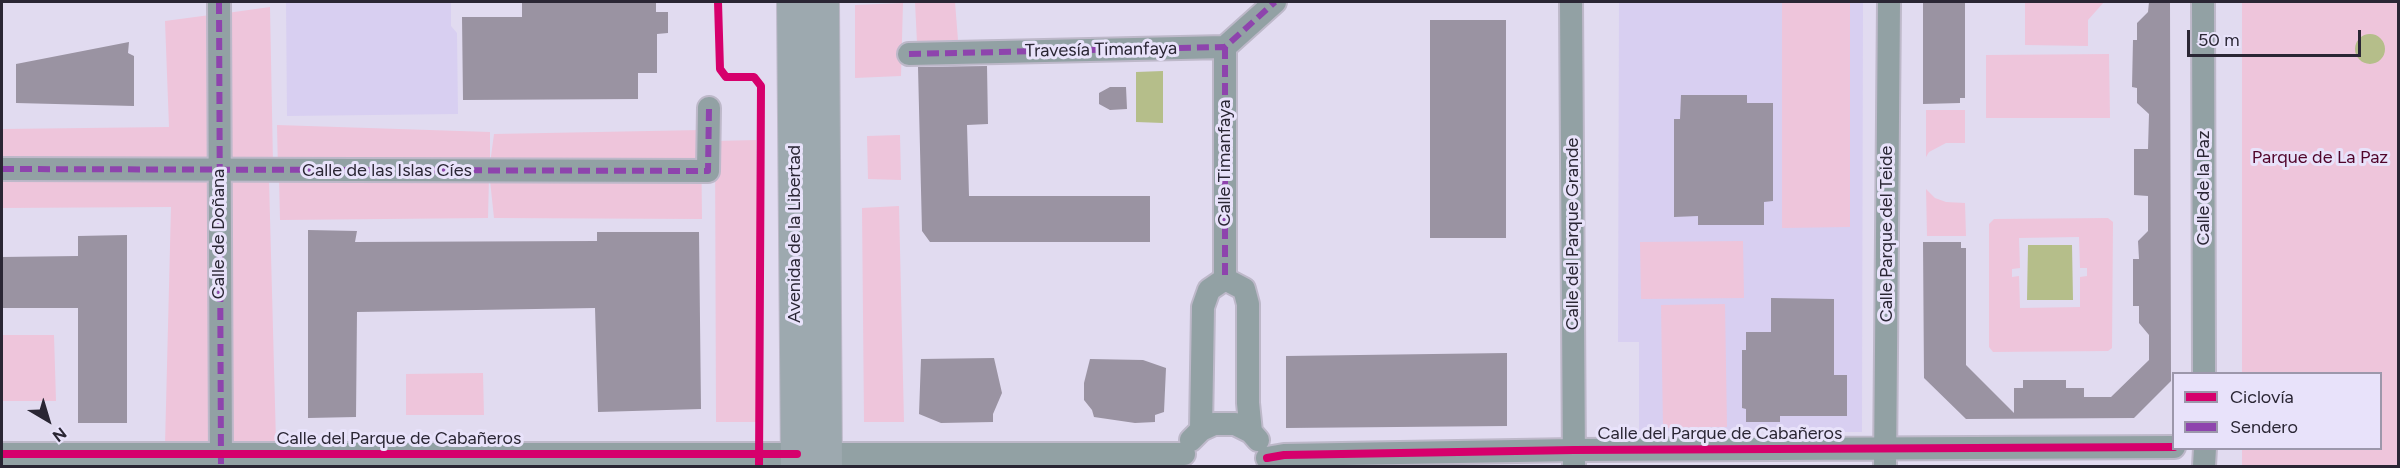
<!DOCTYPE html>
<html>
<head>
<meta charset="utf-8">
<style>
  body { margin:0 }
  #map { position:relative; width:2400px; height:468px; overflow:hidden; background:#e1dbf0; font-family:Figtree,sans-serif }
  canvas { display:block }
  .frame { position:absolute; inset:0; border:3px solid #2a2634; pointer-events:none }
  .legend { position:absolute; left:2172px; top:372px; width:210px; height:78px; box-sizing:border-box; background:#e8e2fa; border:2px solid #9c97ab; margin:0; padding:8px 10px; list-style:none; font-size:18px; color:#2a2634 }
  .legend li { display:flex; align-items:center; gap:12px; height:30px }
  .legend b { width:30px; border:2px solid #9c97ab }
  .north { position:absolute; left:18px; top:390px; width:60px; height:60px; -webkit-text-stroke:4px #e8e2fa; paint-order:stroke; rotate:142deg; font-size:16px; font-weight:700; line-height:24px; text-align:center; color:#2a2634 }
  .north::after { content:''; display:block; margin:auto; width:21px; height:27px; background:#2a2634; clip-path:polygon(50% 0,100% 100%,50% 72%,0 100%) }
  .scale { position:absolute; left:2187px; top:30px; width:174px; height:27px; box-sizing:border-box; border:3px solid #2a2634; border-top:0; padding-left:8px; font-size:18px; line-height:21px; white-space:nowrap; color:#2a2634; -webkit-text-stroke:4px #e8e2fa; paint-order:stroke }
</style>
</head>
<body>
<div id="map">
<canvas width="2400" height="468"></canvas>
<div class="frame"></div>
<ul class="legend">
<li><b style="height:8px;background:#d6006c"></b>Ciclovía</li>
<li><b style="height:8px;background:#8e44ad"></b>Sendero</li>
</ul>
<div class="north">N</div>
<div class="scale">50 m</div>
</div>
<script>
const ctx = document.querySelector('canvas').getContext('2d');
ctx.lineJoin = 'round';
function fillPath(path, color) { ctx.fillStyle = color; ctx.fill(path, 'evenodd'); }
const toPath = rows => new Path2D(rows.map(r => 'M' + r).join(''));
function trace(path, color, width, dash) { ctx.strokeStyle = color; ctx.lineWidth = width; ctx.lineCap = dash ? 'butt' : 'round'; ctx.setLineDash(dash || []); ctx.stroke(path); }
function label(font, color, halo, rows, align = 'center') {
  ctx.font = font + ' Figtree,sans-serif'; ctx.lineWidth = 6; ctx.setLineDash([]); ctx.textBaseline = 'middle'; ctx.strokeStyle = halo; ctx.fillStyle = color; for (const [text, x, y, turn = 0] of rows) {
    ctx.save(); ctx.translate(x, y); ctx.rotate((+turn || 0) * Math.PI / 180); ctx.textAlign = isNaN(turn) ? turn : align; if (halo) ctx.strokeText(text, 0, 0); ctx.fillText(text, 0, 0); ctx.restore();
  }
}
fillPath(toPath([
  [286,2,451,2,451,26,457,33,458,114,287,116],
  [1619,2,1863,2,1862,432,1639,431,1639,342,1618,342]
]), '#d8cff1');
fillPath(toPath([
  [915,2,955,2,958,40,917,43],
  [1782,2,1850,2,1850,227,1782,228],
  [2025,2,2104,2,2088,20,2088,46,2025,45],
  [2242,2,2398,2,2398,466,2242,466,2242,449,2380,448,2380,374,2242,373],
  [903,3,901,76,855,78,855,5],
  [270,7,273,164,226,164,227,13],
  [210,15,210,161,2,162,2,129,169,127,165,21],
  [2109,54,2110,118,1986,118,1986,55],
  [1926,110,1965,110,1965,143,1946,143,1929,152,1926,157],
  [277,125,490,132,490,164,494,134,701,130,702,219,494,218,489,171,278,171],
  [900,135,901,180,868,179,867,136],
  [756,140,757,422,716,422,715,141],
  [489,177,488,218,280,220,279,178],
  [2,179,209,181,213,445,165,445,171,207,2,208],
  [228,180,269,180,276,442,231,442],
  [1926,189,1935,198,1946,202,1965,203,1966,236,1927,236],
  [899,206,904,422,864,422,862,208],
  [2108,218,2113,222,2112,348,2108,351,1993,352,1989,347,1989,224,1994,219],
  [2079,237,2080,268,2087,268,2087,276,2080,277,2080,307,2020,308,2019,276,2012,277,2012,269,2020,268,2019,238],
  [1743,241,1744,298,1641,299,1640,242],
  [1725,304,1727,427,1663,428,1661,305],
  [2,335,54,335,56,401,2,401],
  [483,373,484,415,406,415,406,374]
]), '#eec5db');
fillPath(toPath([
  '2355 49a15 15 0 1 1 30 0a15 15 0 1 1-30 0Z',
  [1163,71,1163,123,1136,122,1136,72],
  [2028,245,2072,245,2073,300,2027,300]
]), '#b5be8a');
fillPath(toPath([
  [522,2,656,2,656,12,668,12,668,33,657,34,657,73,638,73,638,99,463,100,462,17,522,17],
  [1923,2,1965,2,1965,98,1960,98,1960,103,1923,104],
  [2149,2,2170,2,2171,381,2134,418,1966,419,1924,378,1923,242,1961,242,1961,248,1966,248,1966,365,2014,413,2014,388,2023,388,2023,380,2066,380,2066,388,2084,388,2084,397,2111,397,2149,360,2149,335,2139,323,2139,306,2133,306,2133,259,2139,259,2138,241,2148,231,2148,196,2134,195,2134,149,2148,149,2149,114,2137,103,2137,88,2132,87,2133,40,2137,40,2137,23,2148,12],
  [1430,20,1506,20,1506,238,1430,238],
  [129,42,128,53,134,56,134,106,16,103,16,64],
  [987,66,988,124,967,125,969,196,1150,196,1150,242,930,242,922,231,918,67],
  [1110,87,1126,87,1127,109,1110,110,1099,104,1099,93],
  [1681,95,1747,95,1747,103,1773,103,1773,201,1764,202,1764,225,1698,225,1698,216,1674,217,1674,119,1680,119],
  [308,230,357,231,355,242,597,241,597,232,699,232,701,409,598,412,595,308,357,312,356,417,308,418],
  [127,235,127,423,78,423,78,308,2,308,2,257,78,256,78,236],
  [1771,298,1834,299,1834,375,1847,375,1847,416,1780,416,1780,422,1746,422,1746,409,1742,408,1742,350,1746,350,1746,332,1771,332],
  [1507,353,1507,426,1286,428,1286,356],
  [994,358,1002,393,993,414,993,422,941,423,919,414,921,359],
  [1090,359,1143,360,1166,368,1164,412,1155,415,1155,422,1135,423,1094,417,1092,410,1084,400,1084,383]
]), '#9a93a2');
const street = toPath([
  [219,2,221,466],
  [1571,2,1574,466],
  [2203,2,2204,374],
  [1225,47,1225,279],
  [909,54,1225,47,1275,2],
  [2,169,708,171,709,108],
  [1201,430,1203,307,1209,290,1225,279,1244,289,1248,304,1248,403,1251,432],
  [1191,440,1201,430,1214,424,1235,424,1251,432,1258,440],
  [2,454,797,454],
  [826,454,1184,454],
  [1267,458,1284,455,1574,450,2174,447],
  [1885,466,1889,2],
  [2204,466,2205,448]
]);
const secondary = toPath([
  [793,2,797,466],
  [823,2,826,466]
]);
trace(street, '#bdb8c9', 26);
trace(secondary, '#bdb8c9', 34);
trace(street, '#92a1a4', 22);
trace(secondary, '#9da9af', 32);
trace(toPath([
  [219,2,221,466],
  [1225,47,1225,279],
  [909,54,1225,47,1275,2],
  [2,169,708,171,709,108]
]), '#8e44ad', 6, [12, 6]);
trace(toPath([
  [718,2,720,69,726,77,754,77,761,86,759,466],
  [2,454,797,454],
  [1267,458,1284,455,1574,450,2174,447]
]), '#d6006c', 8);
label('18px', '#2a2634', '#e8e2fa', [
  ["Travesía Timanfaya",1101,50,-1],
  ["Calle Timanfaya",1225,163,-90],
  ["Calle de las Islas Cíes",387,171],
  ["Calle de la Paz",2204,188,-90],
  ["Calle de Doñana",219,234,-90],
  ["Avenida de la Libertad",795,234,-90],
  ["Calle del Parque Grande",1573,234,-90],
  ["Calle Parque del Teide",1887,234,-90],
  ["Calle del Parque de Cabañeros",1720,434],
  ["Calle del Parque de Cabañeros",399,439]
]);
label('18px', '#50042a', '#e8e2fa', [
  ["Parque de La Paz",2320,158]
]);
</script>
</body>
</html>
